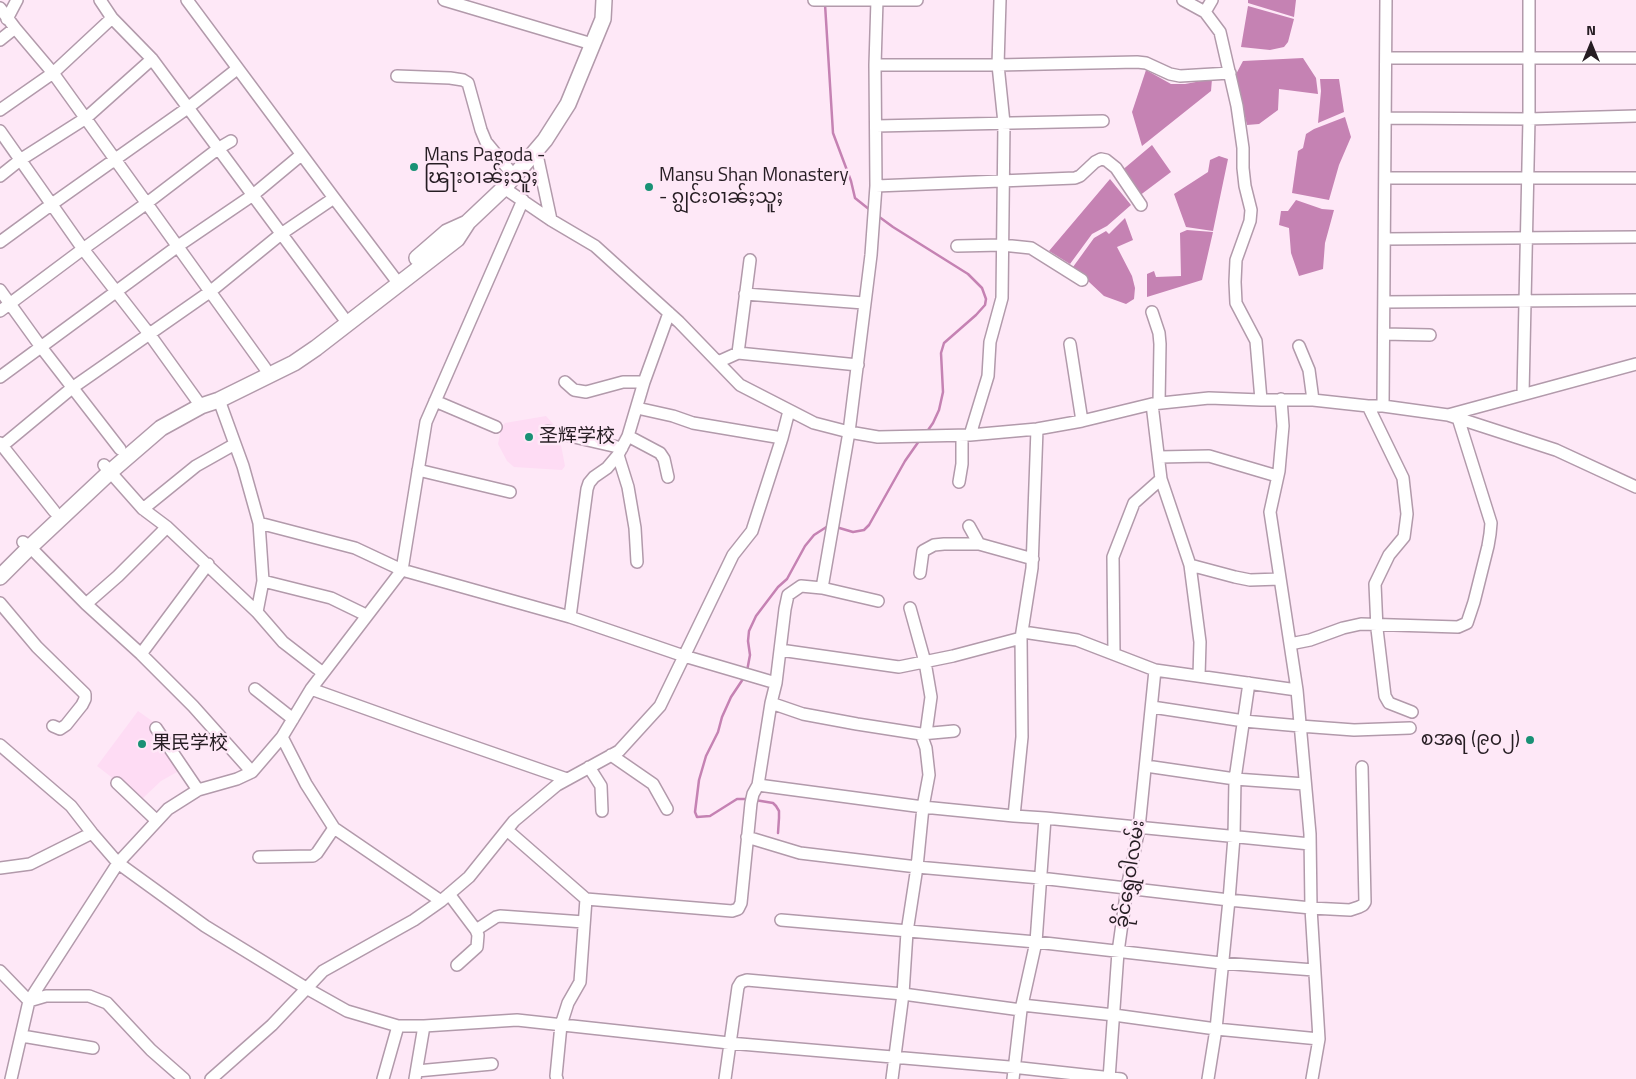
<!DOCTYPE html>
<html>
<head>
<meta charset="utf-8">
<style>
  body { margin:0 }
  #map { position:relative; width:1636px; height:1079px; overflow:hidden; background:#fee8f7; font-family:"Titillium Web",sans-serif }
  canvas { display:block }
  .north { position:absolute; left:1566px; top:20px; width:50px; height:50px; -webkit-text-stroke:4px #fee8f7; paint-order:stroke; rotate:0deg; font-size:14px; font-weight:700; line-height:20px; text-align:center; color:#261d23 }
  .north::after { content:''; display:block; margin:auto; width:18px; height:22px; background:#261d23; clip-path:polygon(50% 0,100% 100%,50% 72%,0 100%) }
</style>
</head>
<body>
<div id="map">
<canvas width="1636" height="1079"></canvas>
<div class="north">N</div>
</div>
<script>
const ctx = document.querySelector('canvas').getContext('2d');
ctx.lineJoin = 'round';
function fillPath(path, color) { ctx.fillStyle = color; ctx.fill(path, 'evenodd'); }
const toPath = rows => new Path2D(rows.map(r => 'M' + r).join(''));
function trace(path, color, width, dash) { ctx.strokeStyle = color; ctx.lineWidth = width; ctx.lineCap = dash ? 'butt' : 'round'; ctx.setLineDash(dash || []); ctx.stroke(path); }
function label(font, color, halo, rows, align = 'center') {
  ctx.font = font + ' "Titillium Web","Noto Sans SC","Noto Sans Myanmar",sans-serif'; ctx.lineWidth = 5; ctx.setLineDash([]); ctx.textBaseline = 'middle'; ctx.strokeStyle = halo; ctx.fillStyle = color; for (const [text, x, y, turn = 0] of rows) {
    ctx.save(); ctx.translate(x, y); ctx.rotate((+turn || 0) * Math.PI / 180); ctx.textAlign = isNaN(turn) ? turn : align; if (halo) ctx.strokeText(text, 0, 0); ctx.fillText(text, 0, 0); ctx.restore();
  }
}
fillPath(toPath([
  [546,416,558,429,565,466,562,470,514,467,507,461,498,444,501,429,505,423],
  [138,711,155,723,186,767,161,781,141,800,97,766]
]), '#fedcf4');
fillPath(toPath([
  [1248,0,1296,0,1294,17,1248,3],
  [1248,6,1294,19,1288,42,1284,47,1270,50,1241,47],
  [1303,58,1316,78,1318,94,1279,89,1278,110,1259,124,1247,125,1235,76,1243,61],
  [1146,70,1171,84,1185,84,1212,79,1211,91,1142,146,1132,112],
  [1320,79,1339,79,1344,112,1318,123,1321,91],
  [1345,117,1351,137,1339,165,1329,200,1292,193,1298,151,1303,148,1306,134,1314,129],
  [1152,145,1171,172,1139,196,1120,172],
  [1219,156,1228,159,1213,231,1186,227,1174,194,1208,172,1210,160],
  [1110,179,1131,205,1107,226,1092,234,1070,264,1049,251],
  [1296,200,1322,209,1334,210,1325,243,1323,269,1299,276,1291,253,1289,228,1279,225,1281,211,1288,211],
  [1125,218,1133,240,1117,247,1132,276,1135,288,1134,299,1126,304,1104,296,1073,267,1094,238,1106,231,1109,234],
  [1187,230,1213,232,1202,280,1147,297,1147,274,1154,271,1156,277,1181,276,1180,233]
]), '#c582b3');
trace(toPath([
  [825,4,833,133,851,181,855,198,870,210],
  [878,216,893,227,968,274,982,288,986,299,985,305,976,315,944,343,941,353,943,392,939,410,933,423,926,433],
  [836,527,853,532,864,530,869,525,905,461,919,441],
  [747,671,750,655,748,641,749,631,756,616,778,587,787,579,805,546,814,535,828,526],
  [745,676,731,697,722,717,718,732,706,756,699,780,695,812,697,817,710,816,737,799,747,799],
  [755,800,773,803,776,806,779,811,779,818,778,833]
]), '#c582b3', 2.5);
const minor = toPath([
  [100,0,112,18,152,59,343,317],
  [187,0,334,198,399,284],
  [444,0,592,44],
  [814,0,917,0],
  [1183,0,1205,12,1220,32,1237,106,1243,148,1243,168,1245,186,1251,210,1250,221,1236,260,1235,282,1236,303,1256,341,1261,400],
  [0,8,15,28,53,73,265,368],
  [1205,12,1212,0],
  [7,19,17,0],
  [0,40,15,28],
  [1386,58,1636,58],
  [875,65,998,65,1137,62,1146,63,1170,74,1180,76,1230,73],
  [397,76,450,78,463,80,468,83,481,130,486,142,514,176],
  [0,110,53,73,112,18],
  [1385,118,1529,119,1636,116],
  [876,126,1103,121],
  [0,131,83,249,150,335,201,406],
  [536,150,551,220],
  [0,176,20,160,86,118,152,59],
  [1385,178,1636,178],
  [876,186,1075,178,1080,176,1095,162,1101,159,1106,160,1116,168,1141,205],
  [504,188,551,220,595,246,679,322,740,385,814,423,849,432,878,437,970,435,1037,429,1082,421,1152,404,1209,398,1261,400,1313,400,1368,406,1383,406,1448,415,1556,450,1636,487],
  [1385,239,1636,237],
  [0,242,52,204,189,107,237,69],
  [957,246,1002,245,1031,248,1082,280],
  [0,290,41,347,120,449],
  [745,294,864,303],
  [1384,302,1636,300],
  [0,311,83,249,147,203,219,148,231,141],
  [1152,312,1159,333,1160,344,1159,403],
  [1384,334,1430,335],
  [1070,344,1082,421],
  [1299,346,1309,370,1313,400],
  [738,353,858,365],
  [718,362,738,353,750,260],
  [0,377,178,246,253,195,301,155],
  [565,382,574,390,586,392,623,382,644,382],
  [1523,394,1529,119,1529,0],
  [1281,399,1283,426,1279,471,1270,512,1297,690,1310,834,1311,908,1319,1039,1312,1079],
  [219,400,243,466,259,523,263,581,257,612],
  [435,401,496,427],
  [1152,404,1161,479,1190,565,1200,642,1199,676],
  [1368,406,1403,478,1407,514,1404,537,1389,555,1375,584,1377,629,1385,696,1389,703,1412,712],
  [1383,406,1386,0],
  [637,408,673,416,693,423,782,438],
  [1448,415,1636,364],
  [548,431,622,448],
  [970,435,988,376,990,342,1002,298,1004,123,998,65,1000,0],
  [628,436,660,453,664,459,668,477],
  [0,443,54,511],
  [2,446,72,388,211,291,281,234,334,198],
  [618,455,628,487,635,528,637,562],
  [1159,457,1209,456,1277,476],
  [104,465,143,509,167,527,257,612,283,642,323,673],
  [418,470,510,492],
  [959,482,962,464,962,436],
  [143,509,196,466,235,444],
  [259,523,355,548,402,570,570,617,684,656,776,683],
  [969,526,979,544],
  [23,542,30,547,86,604,141,654,193,706,252,772],
  [1190,565,1235,577,1250,580,1280,579],
  [920,573,923,551,934,545,944,544,979,544,1033,559],
  [263,581,331,598,366,615],
  [822,588,849,432,871,255,876,186,875,65,877,0],
  [878,601,822,588,801,586,788,595,785,609,776,683,771,703,758,785,923,807,917,867,907,932,903,994,892,1079],
  [0,603,37,647,85,694,85,699,82,705,66,725,60,729,53,726],
  [86,604,118,576,167,527],
  [910,608,925,662,931,697,926,733],
  [570,617,587,489,589,483,594,477,607,468,618,455,628,436,644,382,669,313],
  [1023,632,1077,640,1155,670,1297,690],
  [1290,644,1310,640,1343,628,1361,624,1458,627,1467,623,1474,602,1488,546,1490,534,1491,523,1458,418],
  [780,650,899,667,953,656,1021,638],
  [141,654,208,564],
  [1114,654,1113,557,1134,503,1161,479],
  [255,689,293,719],
  [311,689,420,728,567,779],
  [771,703,803,714,857,724,921,734,954,731],
  [1152,707,1244,721,1300,726,1354,730,1410,728],
  [156,728,198,790],
  [921,734,926,748,929,775,923,807,1014,816,1022,737,1021,638,1032,568,1037,429],
  [282,737,306,784,334,828,441,901],
  [0,745,71,806,92,833,118,863,205,926,306,988,347,1011,398,1026,424,1026,517,1020,729,1043,1021,1068,1121,1079],
  [611,755,653,784,667,809],
  [1146,766,1235,779,1305,784],
  [589,767,601,786,602,811],
  [117,783,157,821],
  [1014,816,1045,818,1036,942,1022,1005,1114,1015,1216,1029,1319,1039],
  [1045,818,1310,844],
  [507,830,586,899,732,911,738,909,741,903,751,803,753,794,758,785],
  [747,837,800,853,917,867,1040,878,1229,900,1311,908,1350,910,1359,907,1363,905,1365,902,1362,767],
  [259,857,313,856,317,853,334,828],
  [0,868,30,864,92,833],
  [449,894,476,930,478,935,477,947,457,965],
  [781,920,1036,942,1221,963,1314,970],
  [476,930,496,917,500,916,584,922],
  [0,971,29,1001,46,996,89,996,107,1003,151,1050,184,1079],
  [22,1036,93,1048],
  [417,1071,492,1064],
  [11,1079,29,1001,118,863,168,809,198,790,237,779,252,772,282,737,311,689,402,570,426,422,523,200],
  [211,1079,272,1025,323,971,414,920,441,901,469,877,514,821,557,785,619,751,660,706,733,555,752,531,782,438,789,411],
  [383,1079,398,1026],
  [415,1079,424,1026],
  [557,1079,556,1076,561,1025,568,1003,580,982,586,899],
  [725,1079,738,987,741,982,747,980,903,994,1021,1010,1022,1005],
  [1013,1079,1021,1010],
  [1109,1079,1118,952,1127,888,1139,828,1155,670],
  [1208,1079,1216,1029,1229,900,1234,837,1235,779,1249,683]
]);
const major = toPath([
  [417,258,447,232,467,223],
  [0,577,30,547,110,472,161,428,201,406,219,400,294,363,316,348,457,239,468,222,504,188,545,140,568,104,603,19,604,0]
]);
trace(minor, '#b29aab', 14);
trace(major, '#b29aab', 18);
trace(minor, '#fff', 11);
trace(major, '#fff', 15);
for (const [x, y, r, color] of [
  [414,167,5,"#199175"],
  [649,187,5,"#199175"],
  [529,437,5,"#199175"],
  [1530,740,5,"#199175"],
  [142,744,5,"#199175"]
]) { const dot = new Path2D(); dot.arc(x, y, r, 0, 2 * Math.PI); ctx.fillStyle = color; ctx.fill(dot); trace(dot, '#fee8f7', 2); }
label('19px', '#261d23', '#fee8f7', [
  ["Mans Pagoda -",424,156],
  ["ၽြႃးဝၢၼ်ႈသူႈ",424,178],
  ["Mansu Shan Monastery",659,176],
  ["- ၵျွင်းဝၢၼ်ႈသူႈ",659,198],
  ["圣辉学校",539,437],
  ["စအရ (၉၀၂)",1520,740,"right"],
  ["果民学校",152,744]
], 'left');
label('19px', '#261d23', '#fee8f7', [
  ["ခိုင်ရွှေဝါလမ်း",1131,874,-81]
]);
</script>
</body>
</html>
